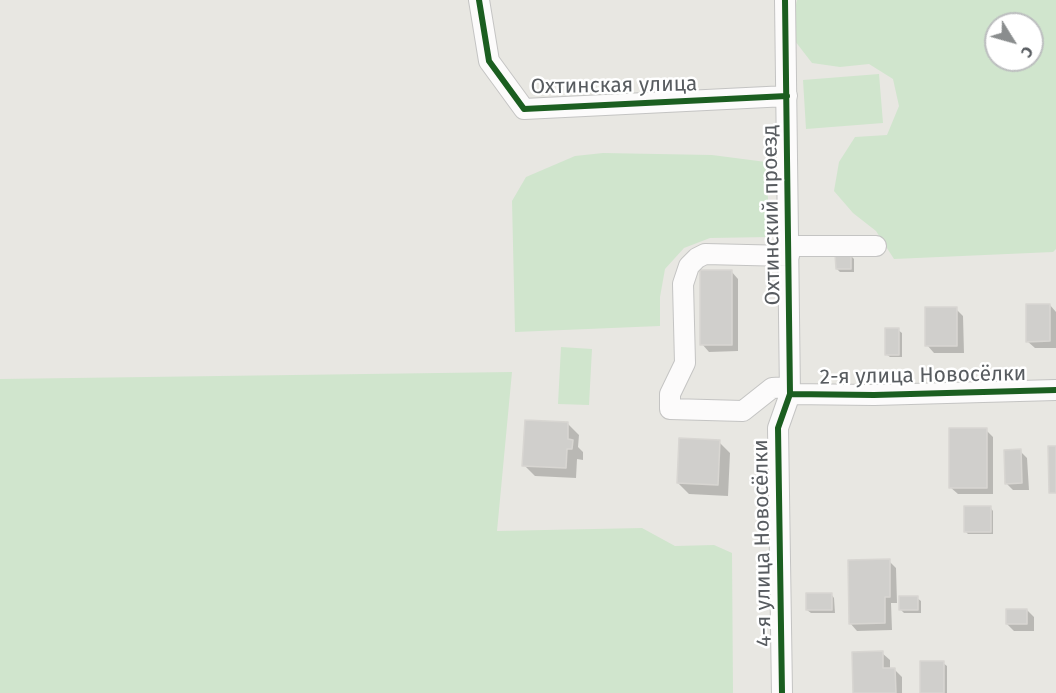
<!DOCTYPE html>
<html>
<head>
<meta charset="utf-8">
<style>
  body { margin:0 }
  #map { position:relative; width:1056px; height:693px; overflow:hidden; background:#e8e7e2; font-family:"Fira Sans",sans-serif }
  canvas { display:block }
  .north { position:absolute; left:984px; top:12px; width:60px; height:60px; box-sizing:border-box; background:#fff; border:2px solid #bcbebf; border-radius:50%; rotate:127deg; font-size:16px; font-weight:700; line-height:24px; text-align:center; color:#585c60 }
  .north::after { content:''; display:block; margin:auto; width:21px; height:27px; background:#8a8d8e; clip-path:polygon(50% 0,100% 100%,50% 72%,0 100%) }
</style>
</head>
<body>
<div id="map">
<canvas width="1056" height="693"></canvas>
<div class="north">С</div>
</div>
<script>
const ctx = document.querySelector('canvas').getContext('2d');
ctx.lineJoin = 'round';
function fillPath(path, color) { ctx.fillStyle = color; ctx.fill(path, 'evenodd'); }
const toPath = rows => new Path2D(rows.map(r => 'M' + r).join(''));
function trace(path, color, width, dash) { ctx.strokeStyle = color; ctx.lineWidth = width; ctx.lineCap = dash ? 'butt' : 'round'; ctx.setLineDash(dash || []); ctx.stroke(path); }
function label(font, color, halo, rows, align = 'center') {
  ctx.font = font + ' "Fira Sans",sans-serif'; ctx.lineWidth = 5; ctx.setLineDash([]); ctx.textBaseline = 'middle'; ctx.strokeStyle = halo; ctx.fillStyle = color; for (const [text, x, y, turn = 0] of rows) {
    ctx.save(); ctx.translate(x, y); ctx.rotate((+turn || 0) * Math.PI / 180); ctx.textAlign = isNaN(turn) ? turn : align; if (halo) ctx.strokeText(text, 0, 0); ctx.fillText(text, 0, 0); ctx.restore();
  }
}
fillPath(toPath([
  [797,0,1056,0,1056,249,1053,252,894,259,876,231,853,213,834,191,839,162,855,137,887,135,899,106,893,79,869,64,840,67,812,63,795,41,794,12],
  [996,24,1032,24,1032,60,996,60],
  [879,74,883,123,806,129,803,80],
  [603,153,712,155,766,162,770,237,710,238,684,248,665,269,660,297,660,326,515,332,512,201,526,177,575,156],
  [561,347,592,349,589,405,558,404],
  [512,372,497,531,642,528,675,546,714,545,732,553,733,693,0,693,0,379]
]), '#d0e5cd');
fillPath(toPath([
  [850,255,854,259,854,272,840,272,837,269],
  [731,271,738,279,738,351,709,352,702,344],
  [1050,305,1056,312,1056,348,1035,348,1027,341],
  [956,309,963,316,964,353,934,353,927,345],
  [898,330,902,333,902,357,890,357,886,354],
  [568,424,579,435,578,447,583,452,583,460,577,459,576,478,535,476,524,465],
  [986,430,993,437,993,494,958,494,950,487],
  [719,442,730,453,728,496,689,494,678,483],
  [1020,451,1027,458,1029,490,1013,490,1006,483],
  [990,507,993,511,993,534,968,534,965,531],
  [889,561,896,568,897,603,891,603,892,630,857,631,850,623],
  [831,594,834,598,835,613,811,613,807,610],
  [917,598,921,601,921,613,904,613,901,610],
  [1027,610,1034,617,1034,631,1014,631,1007,624],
  [882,653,890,660,890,670,895,670,902,677,902,693,854,693],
  [943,663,947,666,947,693,922,693]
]), '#0003');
const building = toPath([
  [835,254,851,254,851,269,836,269,835,254],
  [700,270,732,270,732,345,700,345,700,270],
  [1026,304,1050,304,1050,341,1026,342,1026,304],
  [925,307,957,307,957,346,925,346,925,307],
  [885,328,899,328,899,355,885,355,885,328],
  [525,420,568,422,568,439,573,440,572,449,567,449,566,468,522,466,525,420],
  [949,428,987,428,987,488,949,488,949,428],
  [679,438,720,440,718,485,677,483,679,438],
  [1048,446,1056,446,1056,493,1049,493,1048,446],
  [1021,449,1022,483,1005,484,1004,450,1021,449],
  [964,506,991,506,991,532,964,532,964,506],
  [890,559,890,597,885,597,885,623,849,624,848,560,890,559],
  [806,593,832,593,832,610,806,610,806,593],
  [899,596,918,596,918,610,899,610,899,596],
  [1006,609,1027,609,1027,624,1006,624,1006,609],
  [883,651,883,668,895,668,896,693,853,693,852,652,883,651],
  [920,661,944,661,944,693,920,693,920,661]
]);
fillPath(building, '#d0cfcc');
trace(building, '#d8d6d2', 1.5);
const minor = toPath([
  [479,0,489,61,524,109,787,96],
  [789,246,876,246],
  [789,256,705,254,697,258,689,266,683,284,685,363,670,394,670,409,743,411,772,388,790,387],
  [790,394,874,395,1056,390],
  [782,693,778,428,790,394,785,0]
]);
trace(minor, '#c4c4c3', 22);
trace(minor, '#fcfbfb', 20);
trace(toPath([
  [479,0,489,61,524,109,787,96],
  [790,394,874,395,1056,390],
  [782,693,778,428,790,394,785,0]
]), '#1b5e20', 6);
label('21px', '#585c60', '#fff', [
  ["Охтинская улица",614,86,-1],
  ["Охтинский проезд",772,215,-91],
  ["2-я улица Новосёлки",923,376,-1],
  ["4-я улица Новосёлки",763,543,-91]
]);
</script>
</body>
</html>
